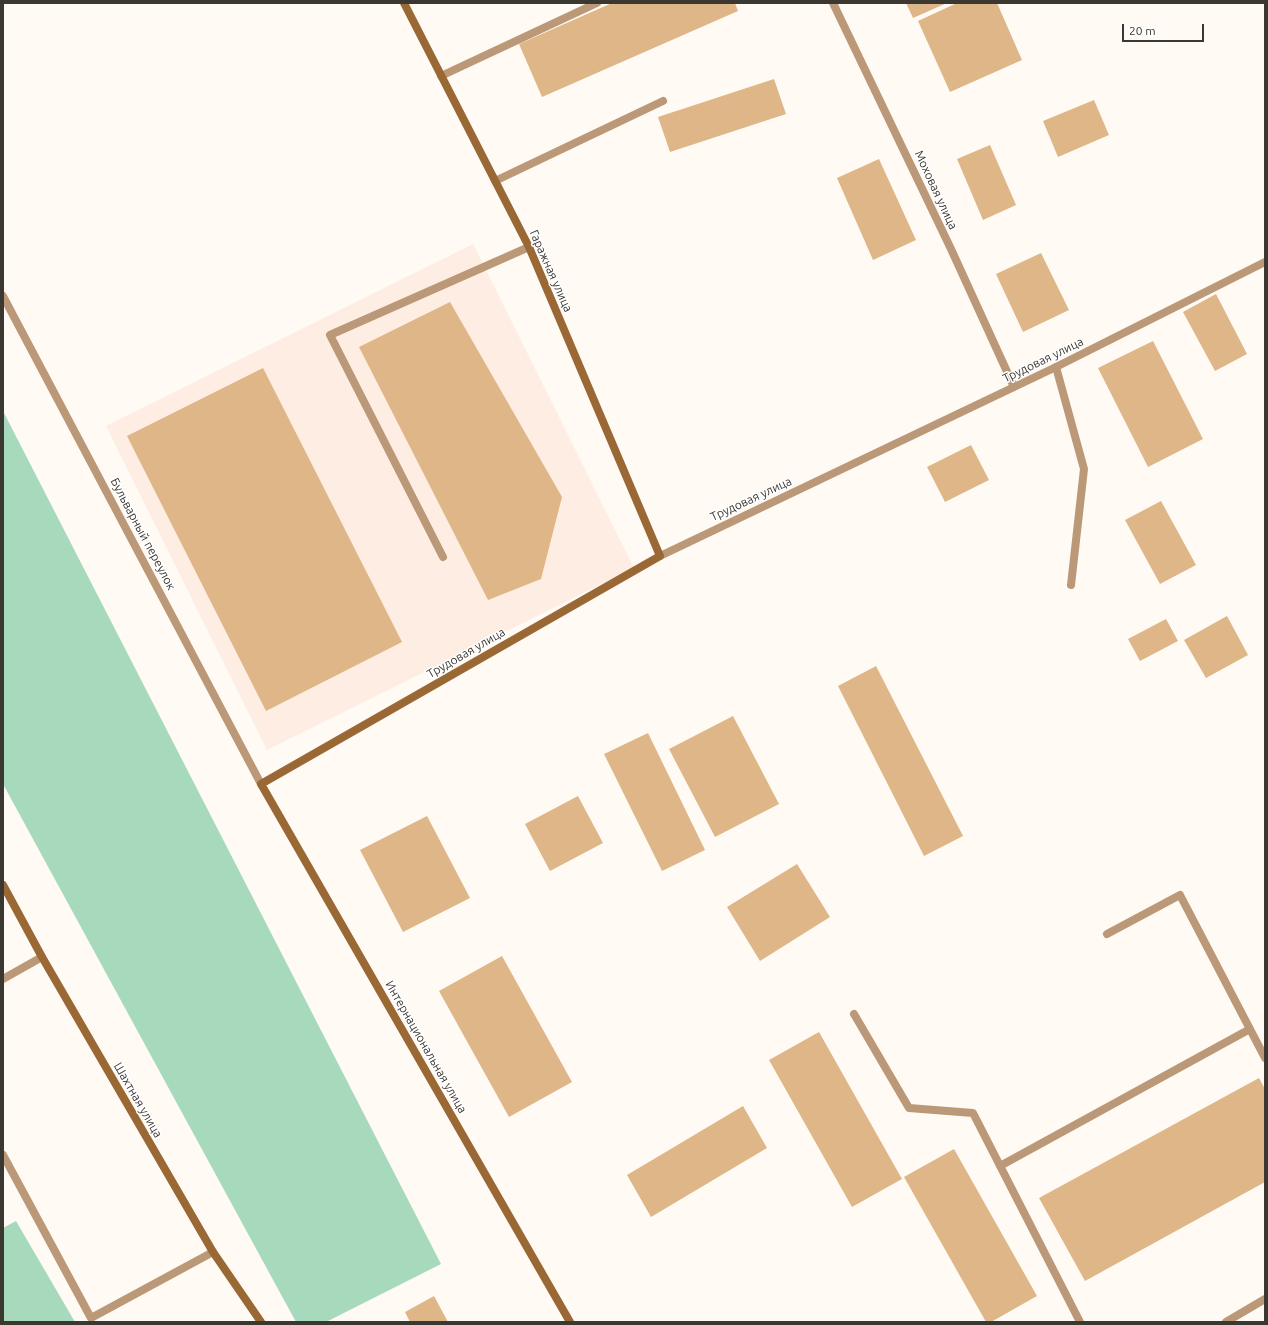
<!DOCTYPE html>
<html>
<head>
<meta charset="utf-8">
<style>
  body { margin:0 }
  #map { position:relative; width:1268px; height:1325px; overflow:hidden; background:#fffaf4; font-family:Ubuntu,sans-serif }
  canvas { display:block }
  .frame { position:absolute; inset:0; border:4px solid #3b3731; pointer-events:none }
  .scale { position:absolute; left:1122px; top:24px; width:82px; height:18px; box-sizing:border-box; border:2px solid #3b3731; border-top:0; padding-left:5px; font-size:12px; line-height:14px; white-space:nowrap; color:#3b3731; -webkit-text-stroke:3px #fff; paint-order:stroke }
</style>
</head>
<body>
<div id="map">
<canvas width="1268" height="1325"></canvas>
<div class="frame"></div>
<div class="scale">20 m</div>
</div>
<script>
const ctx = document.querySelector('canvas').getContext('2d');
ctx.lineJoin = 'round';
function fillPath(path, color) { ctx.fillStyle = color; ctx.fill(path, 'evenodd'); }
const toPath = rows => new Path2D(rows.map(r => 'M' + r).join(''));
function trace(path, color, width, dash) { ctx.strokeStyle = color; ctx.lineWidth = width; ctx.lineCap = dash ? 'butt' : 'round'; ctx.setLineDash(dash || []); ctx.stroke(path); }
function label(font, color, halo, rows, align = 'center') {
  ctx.font = font + ' Ubuntu,sans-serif'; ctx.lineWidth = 3; ctx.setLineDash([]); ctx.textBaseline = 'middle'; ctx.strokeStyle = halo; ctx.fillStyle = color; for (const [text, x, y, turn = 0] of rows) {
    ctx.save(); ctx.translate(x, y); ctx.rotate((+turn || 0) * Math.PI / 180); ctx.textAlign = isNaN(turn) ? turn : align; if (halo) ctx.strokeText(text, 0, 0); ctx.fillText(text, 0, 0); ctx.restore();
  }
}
fillPath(toPath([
  [473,244,634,568,267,750,106,426]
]), '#feede2');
fillPath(toPath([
  [3,411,441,1264,326,1322,296,1322,3,784],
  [16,1221,75,1322,3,1322,3,1228]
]), '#a7d9bc');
fillPath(toPath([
  [612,3,735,3,738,11,542,97,519,44],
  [906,3,947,3,913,18],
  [957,3,997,3,1022,60,950,92,918,21],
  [774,79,786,114,670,152,658,117],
  [1094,100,1109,135,1058,157,1043,121],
  [990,145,1016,205,983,220,957,159],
  [879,159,916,240,873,260,837,178],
  [1041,253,1069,310,1023,332,996,274],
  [1216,294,1247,354,1215,371,1183,312],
  [450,302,562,497,541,579,488,600,359,347],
  [1153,341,1203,439,1148,467,1098,368],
  [263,368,402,642,266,711,127,436],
  [971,445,989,480,945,502,927,467],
  [1161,501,1196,565,1160,584,1125,520],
  [1227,616,1248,655,1206,678,1184,640],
  [1166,619,1178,641,1140,661,1128,639],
  [876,666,963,836,924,856,838,686],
  [733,716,779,804,715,837,669,749],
  [648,733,705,850,662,871,604,754],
  [578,796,603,843,550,871,525,824],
  [427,816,470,898,403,932,360,850],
  [797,864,830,917,760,961,727,907],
  [502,956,572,1082,509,1117,439,991],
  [819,1032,902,1179,852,1207,769,1060],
  [1259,1078,1265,1089,1265,1182,1085,1281,1039,1198],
  [743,1106,767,1148,651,1217,627,1175],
  [954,1149,1037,1296,991,1322,986,1322,904,1177],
  [434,1296,448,1322,410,1322,405,1312]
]), '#dfb687');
trace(toPath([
  [441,76,597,3],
  [495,181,663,101],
  [1056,367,1084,469,1071,585],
  [443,557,330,335,529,247],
  [1107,934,1180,895,1265,1058],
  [3,979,42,957],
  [854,1014,909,1108,973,1113,1080,1322],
  [3,1155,91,1318,213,1252],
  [1000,1166,1250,1029]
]), '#bb9877', 8);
trace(toPath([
  [833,3,951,249,1014,387],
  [3,296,261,784],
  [660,556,1056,367,1265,262],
  [1226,1322,1265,1299]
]), '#bb9877', 8);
trace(toPath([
  [404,3,529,247,660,556,261,784,570,1322],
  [3,885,42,957,213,1252,261,1322]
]), '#9a6834', 8);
label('12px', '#3b3731', '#fff', [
  ["Моховая улица",936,190,65],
  ["Гаражная улица",551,271,66],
  ["Трудовая улица",1043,360,-26],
  ["Трудовая улица",751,499,-25],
  ["Бульварный переулок",143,534,62],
  ["Трудовая улица",466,653,-30],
  ["Интернациональная улица",426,1047,60],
  ["Шахтная улица",138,1100,60]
]);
</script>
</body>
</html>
